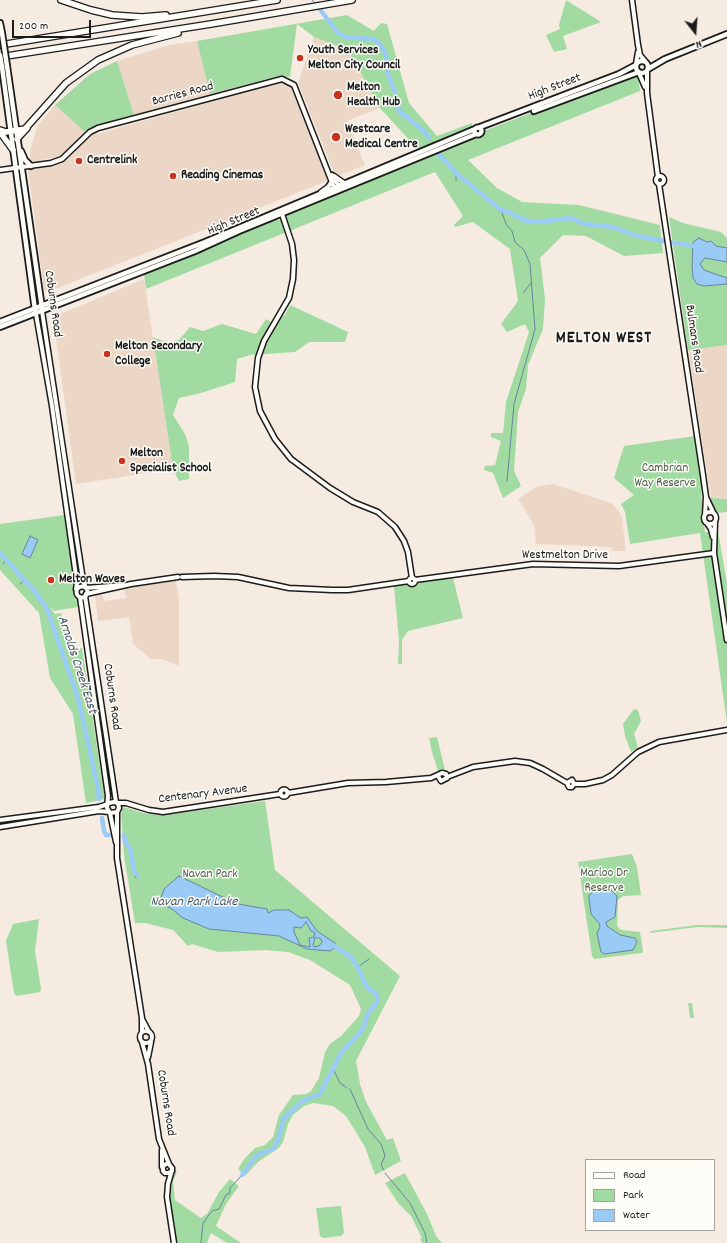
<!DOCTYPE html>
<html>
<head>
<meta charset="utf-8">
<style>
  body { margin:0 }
  #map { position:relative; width:727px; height:1243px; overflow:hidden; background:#f5ebe1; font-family:Dekko,sans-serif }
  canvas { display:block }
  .legend { position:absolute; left:585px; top:1159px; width:130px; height:72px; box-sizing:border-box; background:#fdfcf7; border:1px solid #a3a29f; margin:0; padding:5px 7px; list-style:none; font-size:12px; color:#1c1c1c }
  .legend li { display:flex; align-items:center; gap:8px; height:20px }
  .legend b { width:20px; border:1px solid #a3a29f }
  .north { position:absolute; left:675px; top:12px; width:40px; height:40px; -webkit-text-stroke:3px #fdfcf7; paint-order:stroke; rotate:163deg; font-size:11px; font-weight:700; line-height:16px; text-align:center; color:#1c1c1c }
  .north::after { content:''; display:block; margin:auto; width:14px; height:18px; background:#1c1c1c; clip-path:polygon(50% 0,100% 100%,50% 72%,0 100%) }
  .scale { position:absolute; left:12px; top:20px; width:79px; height:18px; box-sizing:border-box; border:2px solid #1c1c1c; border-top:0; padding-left:5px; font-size:12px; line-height:14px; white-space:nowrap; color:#1c1c1c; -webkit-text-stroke:3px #fdfcf7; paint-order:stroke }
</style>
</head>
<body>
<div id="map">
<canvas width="727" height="1243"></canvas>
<ul class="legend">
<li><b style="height:5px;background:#fdfcf7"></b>Road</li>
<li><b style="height:11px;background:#a1dba1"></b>Park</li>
<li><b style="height:11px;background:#99cbf6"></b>Water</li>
</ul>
<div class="north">N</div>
<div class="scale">200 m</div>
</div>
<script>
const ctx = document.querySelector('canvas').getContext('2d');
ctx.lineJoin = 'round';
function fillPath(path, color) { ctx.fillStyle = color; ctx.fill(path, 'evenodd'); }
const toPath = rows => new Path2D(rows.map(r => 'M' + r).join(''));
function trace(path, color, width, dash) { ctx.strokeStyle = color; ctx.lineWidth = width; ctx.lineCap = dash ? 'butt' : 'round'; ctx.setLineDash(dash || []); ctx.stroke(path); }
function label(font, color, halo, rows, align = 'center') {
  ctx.font = font + ' Dekko,sans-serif'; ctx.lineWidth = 3; ctx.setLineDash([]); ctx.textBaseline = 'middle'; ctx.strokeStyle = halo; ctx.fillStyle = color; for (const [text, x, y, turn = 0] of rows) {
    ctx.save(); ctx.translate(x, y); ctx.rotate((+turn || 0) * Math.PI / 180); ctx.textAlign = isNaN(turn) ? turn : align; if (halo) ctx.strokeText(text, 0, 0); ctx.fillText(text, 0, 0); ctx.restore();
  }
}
fillPath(toPath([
  [314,37,348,50,380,108,347,121,365,165,338,176,335,175,298,83],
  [197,41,210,94,134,115,117,61,169,45],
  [282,82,292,86,328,178,327,181,50,291,47,292,44,289,28,170,56,165,68,159,90,136,96,134],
  [55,105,85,132,61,156,32,162,30,160,30,152,37,126],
  [144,279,173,469,76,484,53,317],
  [727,345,727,499,711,498,688,350],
  [553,484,611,503,618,510,622,518,626,551,613,551,612,547,536,544,534,525,518,499,536,487],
  [176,581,179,601,179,666,162,659,151,659,133,644,129,617,98,621,95,595,102,594,104,601,126,598,124,588]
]), '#ecd7c7');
fillPath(toPath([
  [566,0,601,22,563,36,567,49,554,52,546,35,560,29,559,25],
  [347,15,374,31,381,23,387,24,409,103,437,136,472,123,474,136,478,136,486,130,632,75,638,77,640,91,468,160,497,188,522,202,579,205,660,225,663,253,624,256,586,236,563,235,540,258,545,299,543,329,528,365,526,389,518,412,514,471,521,486,503,498,493,473,484,470,485,466,495,465,501,441,491,437,491,433,503,433,506,402,529,332,525,324,507,332,501,324,518,301,510,249,473,222,455,227,454,225,463,216,435,172,146,289,144,274,273,220,279,220,294,210,424,156,380,108,348,50,314,37,297,24,290,77,279,76,210,94,197,41],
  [117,61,134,115,92,127,85,132,55,105,90,74],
  [669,217,683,223,721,232,727,238,727,345,688,350],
  [290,305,348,332,345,342,309,342,295,352,250,355,237,359,235,382,201,393,179,398,173,415,185,434,189,446,189,479,179,481,173,469,153,337,167,343,179,340,190,327,203,331,222,324,256,334,266,319,273,323,285,315],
  [695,436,702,482,701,492,705,532,710,532,718,578,716,548,718,531,727,584,727,723,700,533,630,544,625,512,621,504,634,495,614,478,624,446],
  [711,498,727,499,727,512,718,513,711,509,708,504],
  [64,515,78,607,54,611,48,605,55,614,61,613,67,650,82,648,105,799,86,803,73,714,50,678,39,613,0,570,0,524],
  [453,578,463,618,408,631,402,640,402,664,398,664,399,641,394,586],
  [634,709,638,710,641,721,634,734,638,747,631,752,625,736,623,724],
  [437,737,445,770,442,769,438,771,432,752,429,738],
  [265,801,275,870,400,976,356,1061,360,1084,366,1102,387,1140,393,1138,401,1161,375,1175,365,1147,346,1116,333,1106,313,1103,304,1106,293,1115,288,1124,283,1142,279,1148,258,1162,245,1176,238,1169,245,1158,255,1148,265,1145,273,1137,279,1115,293,1095,306,1094,311,1091,319,1078,325,1052,330,1044,341,1036,359,1016,361,1009,350,985,310,960,288,952,266,950,218,952,192,944,188,946,173,930,145,923,135,923,124,856,121,810,124,807,147,814,165,815],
  [632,854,637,867,641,895,623,896,618,900,617,926,621,930,640,932,643,951,642,953,594,959,592,956,578,862],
  [39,919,35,951,41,988,40,992,17,996,14,993,6,941,13,924],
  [697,925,727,925,727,928,697,927,650,933,651,931],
  [688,1003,692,1003,694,1018,690,1018],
  [177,1172,173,1181,175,1200,201,1218,207,1214,219,1192,230,1179,239,1186,226,1204,216,1226,241,1243,227,1243,211,1233,207,1243,175,1243,167,1196,172,1173],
  [405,1173,428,1216,436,1236,442,1243,422,1243,420,1239,422,1238,411,1216,398,1203,385,1183],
  [341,1206,344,1233,341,1236,323,1238,320,1236,316,1208]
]), '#a1dba1');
const water = toPath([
  [699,238,707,242,711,241,716,246,727,248,727,262,705,258,700,264,704,270,727,278,727,284,704,286,697,284,693,278,692,266,693,242,699,238],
  [30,536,38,540,30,558,22,554,30,536],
  [179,876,229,900,235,905,238,904,267,909,268,913,274,910,289,910,301,918,307,917,317,931,335,943,334,948,330,951,307,949,279,936,209,929,183,918,172,909,156,901,161,898,164,889,179,876],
  [306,922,311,931,315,933,314,937,309,938,310,947,300,945,294,932,294,927,301,928,306,922],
  [315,938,320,938,322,942,319,946,314,947,313,945,315,938],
  [597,889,611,890,617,896,615,917,606,922,607,926,620,935,635,938,637,942,633,950,604,954,601,952,597,933,600,927,599,923,591,914,589,898,589,895,597,889]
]);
fillPath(water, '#99cbf6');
trace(water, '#67859f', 1);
trace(toPath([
  [312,0,315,3],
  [456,181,456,173],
  [501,210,506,224,512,231,515,242,524,250,530,264,535,329,514,404,507,481],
  [523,293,531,283],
  [9,563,12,564],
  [3,564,6,560],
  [20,584,25,580],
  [134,871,136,878],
  [358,967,369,959],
  [333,1069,340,1083,347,1088],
  [350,1089,368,1129,381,1144,385,1156,381,1165,384,1170],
  [385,1173,410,1203,425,1233,427,1243],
  [201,1243,203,1223,212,1211,219,1209,226,1195,230,1193,230,1188,242,1175]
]), '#67859f', 1);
trace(toPath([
  [319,8,338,33,345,37,373,39,378,42,386,54,388,74,394,89,399,111,424,131,429,138],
  [437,152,456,173,501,210,509,212,523,220,538,222,571,218,584,224,613,227,634,235,674,243],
  [678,243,693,246],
  [0,553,36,593,47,609,78,698,98,788,99,799],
  [102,818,104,831,106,835,109,835],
  [124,835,125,842,130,848,134,871,137,875],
  [242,1175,257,1155,273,1149,278,1140,284,1118,301,1102,320,1094,341,1053,358,1035,364,1026,368,1013,378,1001,376,994,366,986,358,968,351,957,334,946]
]), '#99cbf6', 4.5);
const tertiary = toPath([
  [632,0,638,45,640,55,645,61],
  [636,64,638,52],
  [647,71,647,93,658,177],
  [639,73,645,87],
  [0,170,51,163,62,159,90,132,98,128,282,79,294,85,335,190],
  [332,175,340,188],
  [334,176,344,183],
  '656 180a4 4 0 1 1 8 0a4 4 0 1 1-8 0Z',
  [659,184,703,475,706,497,713,512],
  [321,192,328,187,332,181],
  [281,211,292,244,294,260,293,279,289,298,264,341,258,358,255,387,260,411,275,439,291,459,330,488,353,502,378,512,395,527,404,541,408,552,412,578],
  [42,311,83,580,86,588],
  [36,314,52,406,77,583,76,589],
  '704 518a6 6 0 1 1 12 0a6 6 0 1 1-12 0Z',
  [705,515,706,497],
  [715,522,714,553,727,640],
  [707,523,711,529,713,537],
  [182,577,214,576,238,577,289,588,332,590,348,590,409,581],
  '409 581a3 3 0 1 1 6 0a3 3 0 1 1-6 0Z',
  [415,580,533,564,619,566,714,553],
  '76.5 592a5.5 5.5 0 1 1 11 0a5.5 5.5 0 1 1-11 0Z',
  [86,588,123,585],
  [86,594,131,584,178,577],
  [85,596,116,802],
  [80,597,108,796,107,808,110,813,117,812,119,808,118,803,114,802,109,803],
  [447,777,473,767,515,761,530,763,543,769,567,783,569,787,572,787,574,784,572,780,567,783],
  [574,784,585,784,603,780,612,775,638,752,659,742,727,730],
  '280.5 793a3.5 3.5 0 1 1 7 0a3.5 3.5 0 1 1-7 0Z',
  [288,793,348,783,386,782,431,778,442,773,446,774,447,778,441,781,438,776],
  [118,803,126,803,149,810,163,812,280,794],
  [117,812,117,858,142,1018,142,1032],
  [110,813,116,842],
  [0,820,99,807,108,804],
  [0,827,99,811,109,812],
  [142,1019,149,1032],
  '140 1037a6 6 0 1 1 12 0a6 6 0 1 1-12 0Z',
  [142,1042,148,1064,159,1139,169,1164],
  [148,1057,151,1042],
  [162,1150,162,1167],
  [172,1171,169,1173,165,1173,163,1171,163,1166,168,1163,172,1168,172,1170,168,1184,167,1197,174,1243]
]);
const secondary = toPath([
  [0,23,2,33],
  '636 67a6 6 0 1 1 12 0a6 6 0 1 1-12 0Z',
  [7,66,42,308],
  [2,67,35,310],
  [648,69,665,59,727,34],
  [534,111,639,72],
  [480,127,619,74,636,65],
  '474.5 131a3.5 3.5 0 1 1 7 0a3.5 3.5 0 1 1-7 0Z',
  [21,151,25,160,31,166],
  [0,322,205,242,475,129],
  [0,327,195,251,239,231,476,134]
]);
const motorway = toPath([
  [61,0,91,10,112,15,142,17,166,15],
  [0,45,277,0],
  [0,57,211,24,352,0],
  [0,130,6,132,25,129,66,83,98,60,132,45,178,33],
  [0,132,13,150],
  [17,139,27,128]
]);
trace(tertiary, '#1c1c1c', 7);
trace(secondary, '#1c1c1c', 8);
trace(motorway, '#1c1c1c', 8);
trace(tertiary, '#fdfcf7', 4);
trace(secondary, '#fdfcf7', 4.5);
trace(motorway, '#fdfcf7', 5.5);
const secondaryBridge = toPath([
  [2,33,7,66],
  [0,55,2,67]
]);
trace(secondaryBridge, '#1c1c1c', 8, []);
trace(secondaryBridge, '#fdfcf7', 4.5);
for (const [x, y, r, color] of [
  [300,58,4,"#c8321e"],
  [338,95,5,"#c8321e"],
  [336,137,5,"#c8321e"],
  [79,161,4,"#c8321e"],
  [173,176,4,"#c8321e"],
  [107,354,4,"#c8321e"],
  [122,461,4,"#c8321e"],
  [51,580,4,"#c8321e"]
]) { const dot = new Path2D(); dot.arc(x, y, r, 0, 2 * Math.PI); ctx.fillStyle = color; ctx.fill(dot); trace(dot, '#fdfcf7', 1.5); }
label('bold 13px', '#1c1c1c', '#fdfcf7', [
  ["Youth Services",308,51],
  ["Melton City Council",308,66],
  ["Melton",347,88],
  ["Health Hub",347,103],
  ["Westcare",345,130],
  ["Medical Centre",345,145],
  ["Centrelink",87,161],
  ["Reading Cinemas",181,176],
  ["Melton Secondary",115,347],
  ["College",115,362],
  ["Melton",130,454],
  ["Specialist School",130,469],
  ["Melton Waves",59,580]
], 'left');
label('13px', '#1c1c1c', '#fdfcf7', [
  ["High Street",555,88,-21],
  ["Barries Road",183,95,-15],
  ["High Street",234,222,-23],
  ["Coburns Road",52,304,82],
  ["Bulmans Road",693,339,82],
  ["Westmelton Drive",565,556],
  ["Coburns Road",111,697,82],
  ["Centenary Avenue",203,795,-7],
  ["Coburns Road",165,1103,81]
]);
label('13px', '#4b5f4b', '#fdfcf7', [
  ["Cambrian",665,469],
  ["Way Reserve",665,484],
  ["Marloo Dr",604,874],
  ["Reserve",604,889],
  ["Navan Park",210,875]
]);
label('italic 14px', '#485968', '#fdfcf7', [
  ["Arnolds Creek East",76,665,72],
  ["Navan Park Lake",194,903]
]);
ctx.letterSpacing = '1px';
label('bold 17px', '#1c1c1c', '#fdfcf7', [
  ["MELTON WEST",604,340]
]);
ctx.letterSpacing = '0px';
</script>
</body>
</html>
